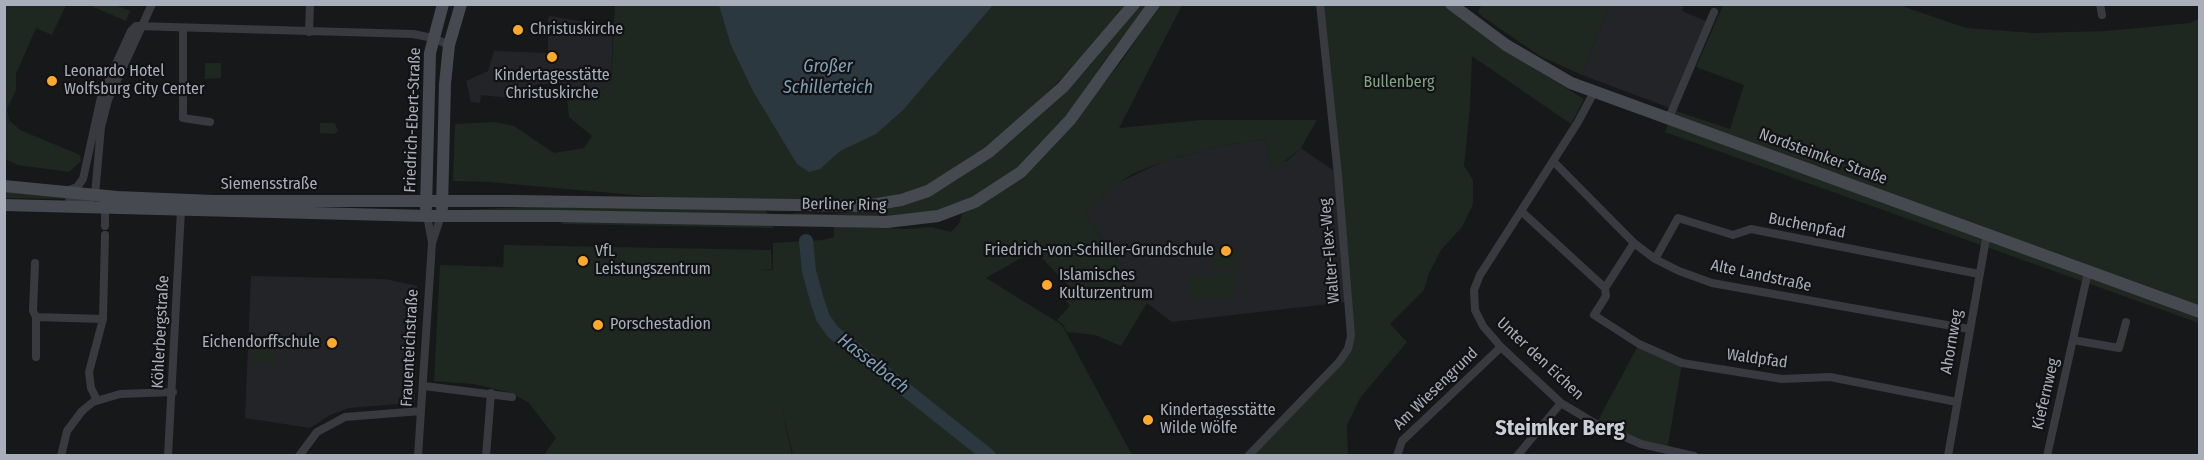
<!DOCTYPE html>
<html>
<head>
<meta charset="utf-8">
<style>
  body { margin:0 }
  #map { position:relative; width:2204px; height:460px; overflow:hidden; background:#17181a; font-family:"Fira Sans Condensed",sans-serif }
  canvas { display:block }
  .frame { position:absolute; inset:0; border:6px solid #a9afba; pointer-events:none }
</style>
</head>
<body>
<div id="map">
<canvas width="2204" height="460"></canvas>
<div class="frame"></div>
</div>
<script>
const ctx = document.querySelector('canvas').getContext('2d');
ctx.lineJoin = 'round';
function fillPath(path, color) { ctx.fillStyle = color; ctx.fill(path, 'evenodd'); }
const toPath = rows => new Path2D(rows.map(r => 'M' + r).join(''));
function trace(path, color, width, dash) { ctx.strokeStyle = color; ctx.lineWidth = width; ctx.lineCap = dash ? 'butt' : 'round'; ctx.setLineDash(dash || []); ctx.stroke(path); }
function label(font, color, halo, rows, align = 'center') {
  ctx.font = font + ' "Fira Sans Condensed",sans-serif'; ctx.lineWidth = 4.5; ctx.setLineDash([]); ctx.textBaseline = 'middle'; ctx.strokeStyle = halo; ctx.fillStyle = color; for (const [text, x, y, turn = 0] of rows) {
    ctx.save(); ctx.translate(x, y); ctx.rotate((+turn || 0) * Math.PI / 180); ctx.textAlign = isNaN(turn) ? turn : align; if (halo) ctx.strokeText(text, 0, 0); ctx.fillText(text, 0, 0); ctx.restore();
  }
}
fillPath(toPath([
  [1609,5,1684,5,1682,11,1708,22,1670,108,1582,75],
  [550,16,613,27,611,83,591,99,567,98,565,84,538,84,509,98,481,95,480,103,471,102,466,81,488,71,494,51,548,53,548,18],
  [1266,139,1271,166,1287,161,1301,148,1337,173,1346,302,1172,322,1147,303,1085,214,1120,182,1162,162,1220,146],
  [251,276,385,279,417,286,415,400,411,403,349,408,330,415,310,428,245,418]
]), '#232427');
fillPath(toPath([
  [1482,4,1609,4,1609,5,1582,75,1540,56,1483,17,1478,12],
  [23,5,66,5,52,35,36,28,16,74,16,90,7,109,9,120,20,130,80,155,81,161,69,172,18,165,5,159,5,5],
  [89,5,115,5,130,11,126,21],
  [615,5,1126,5,1077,63,1037,103,987,146,926,186,889,197,864,201,667,198,489,182,453,181,455,124,496,122,514,126,554,153,584,148,592,136,569,117,567,98,591,99,611,83],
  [1139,5,1149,5,1059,127,1030,158,988,191,949,208,906,216,794,216,794,213,832,214,884,209,929,196,957,180,1041,114,1092,63],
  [1160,5,1182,5,1119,128,1201,120,1317,120,1301,148,1280,165,1271,167,1266,139,1220,146,1162,162,1132,174,1120,182,1085,214,1147,303,1121,346,1095,335,1067,332,1063,324,1057,320,1070,306,1066,301,1074,292,1042,258,1044,256,1037,249,986,278,1062,325,1132,455,793,455,780,401,792,455,544,455,556,438,529,403,512,393,474,384,434,381,440,265,503,267,504,245,771,250,772,269,759,270,773,270,773,243,823,240,834,237,834,226,906,229,931,227,951,232,959,224,962,214,992,198,1064,133,1121,62],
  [1322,5,1444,5,1506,51,1584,99,1571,124,1472,56,1470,108,1464,166,1473,180,1473,204,1462,227,1441,250,1429,273,1424,290,1390,324,1407,342,1360,398,1347,425,1348,455,1252,456,1342,364,1354,337],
  [1723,5,1899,5,1966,28,2033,33,2106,31,2190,23,2199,19,2199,323,1665,132,1673,110,1730,129,1744,85,1696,67],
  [205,63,221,63,221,78,205,79],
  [320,123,335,123,338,131,334,134,320,133],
  [5,191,31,192,74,199,5,198],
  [546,206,765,210,769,215,464,210],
  [562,220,770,225,775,228,562,224],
  [1213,252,1239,253,1239,268,1212,267],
  [1234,273,1236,296,1190,300,1188,277],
  [1639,344,1682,363,1667,451,1596,424],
  [253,349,276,350,276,363,252,363]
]), '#1f2820');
fillPath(toPath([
  [719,5,993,5,903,110,876,134,840,151,820,169,809,172,797,164,753,91,731,45]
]), '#2c383f');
trace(toPath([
  [806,241,809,271,817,300,823,318,833,332,989,456]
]), '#2c383f', 14);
trace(toPath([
  [2100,4,2102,15],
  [183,28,183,118,210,122],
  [309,32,310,4],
  [1594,92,1578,122,1480,275,1474,290,1475,310,1483,326,1501,347,1561,403,1596,424,1641,444,1694,456],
  [1668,120,1714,12],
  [1553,161,1634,243,1655,259,1679,271,1712,283,1969,329],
  [69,190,77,187,83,179,101,97,131,31,136,26,413,34,433,38,449,45],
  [69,201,88,201,95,195,101,127,108,100,152,4],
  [1521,211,1605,288],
  [427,216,432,242],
  [105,226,105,208],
  [1634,243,1605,288,1606,296,1594,315,1639,344,1682,363,1782,379,1830,377,1957,402],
  [1655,259,1678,218,1733,235,1751,229,1979,274],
  [35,263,33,311,36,317,36,357],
  [36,317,103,319],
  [2073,340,2119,348,2126,322],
  [424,386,512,397],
  [97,400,91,388,89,372,103,319,105,235],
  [61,456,67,431,82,411,93,402,120,394,173,392],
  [168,456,181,210],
  [299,456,317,432,345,417,421,411],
  [418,456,432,243,441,216],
  [486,456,491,393],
  [1248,456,1339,362,1348,349,1351,336,1338,175,1320,4],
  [1397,456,1402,441,1501,347],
  [1517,456,1561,403],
  [1948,456,1987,233],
  [2047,456,2088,272]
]), '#383a3f', 8);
trace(toPath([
  [1451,4,1506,45,1571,83,2200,312],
  [4,186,117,197,213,201,514,201,866,206,901,200,928,191,989,152,1063,87,1134,4],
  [4,205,427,216,555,216,887,222,938,216,975,202,1021,172,1070,120,1154,4],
  [426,208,430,53,443,4],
  [442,208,445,84,449,45,461,4]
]), '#46494f', 12);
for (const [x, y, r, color] of [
  [518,30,6,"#fda92c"],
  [552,57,6,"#fda92c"],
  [52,81,6,"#fda92c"],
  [1226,251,6,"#fda92c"],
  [583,261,6,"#fda92c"],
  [1047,285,6,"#fda92c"],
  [598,325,6,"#fda92c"],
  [332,343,6,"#fda92c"],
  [1148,420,6,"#fda92c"]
]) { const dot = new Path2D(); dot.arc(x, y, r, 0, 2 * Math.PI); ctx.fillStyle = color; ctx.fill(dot); trace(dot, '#121215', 2); }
label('16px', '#a9afba', '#121215', [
  ["Christuskirche",530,30],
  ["Leonardo Hotel",64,72],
  ["Wolfsburg City Center",64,90],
  ["Kindertagesstätte",552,76,"center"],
  ["Christuskirche",552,94,"center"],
  ["Friedrich-von-Schiller-Grundschule",1214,251,"right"],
  ["VfL",595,252],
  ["Leistungszentrum",595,270],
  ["Islamisches",1059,276],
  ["Kulturzentrum",1059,294],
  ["Porschestadion",610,325],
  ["Eichendorffschule",320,343,"right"],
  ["Kindertagesstätte",1160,411],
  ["Wilde Wölfe",1160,429]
], 'left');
label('16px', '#7fa67f', '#121215', [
  ["Bullenberg",1399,83]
]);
label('16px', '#a9afba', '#121215', [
  ["Friedrich-Ebert-Straße",413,120,-88],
  ["Nordsteimker Straße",1823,157,20],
  ["Siemensstraße",269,185],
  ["Berliner Ring",844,205,1],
  ["Buchenpfad",1807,226,11],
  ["Walter-Flex-Weg",1330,251,-95],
  ["Alte Landstraße",1761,276,12],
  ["Köhlerbergstraße",161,332,-87],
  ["Ahornweg",1952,342,-80],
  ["Frauenteichstraße",410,348,-87],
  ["Unter den Eichen",1540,359,43],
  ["Waldpfad",1757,359,8],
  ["Am Wiesengrund",1436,389,-44],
  ["Kiefernweg",2046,394,-77]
]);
label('italic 18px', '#7ea0b7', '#121215', [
  ["Großer",828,67],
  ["Schillerteich",828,88],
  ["Hasselbach",873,364,38]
]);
label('bold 22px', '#caced6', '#121215', [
  ["Steimker Berg",1560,429]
]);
</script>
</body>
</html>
